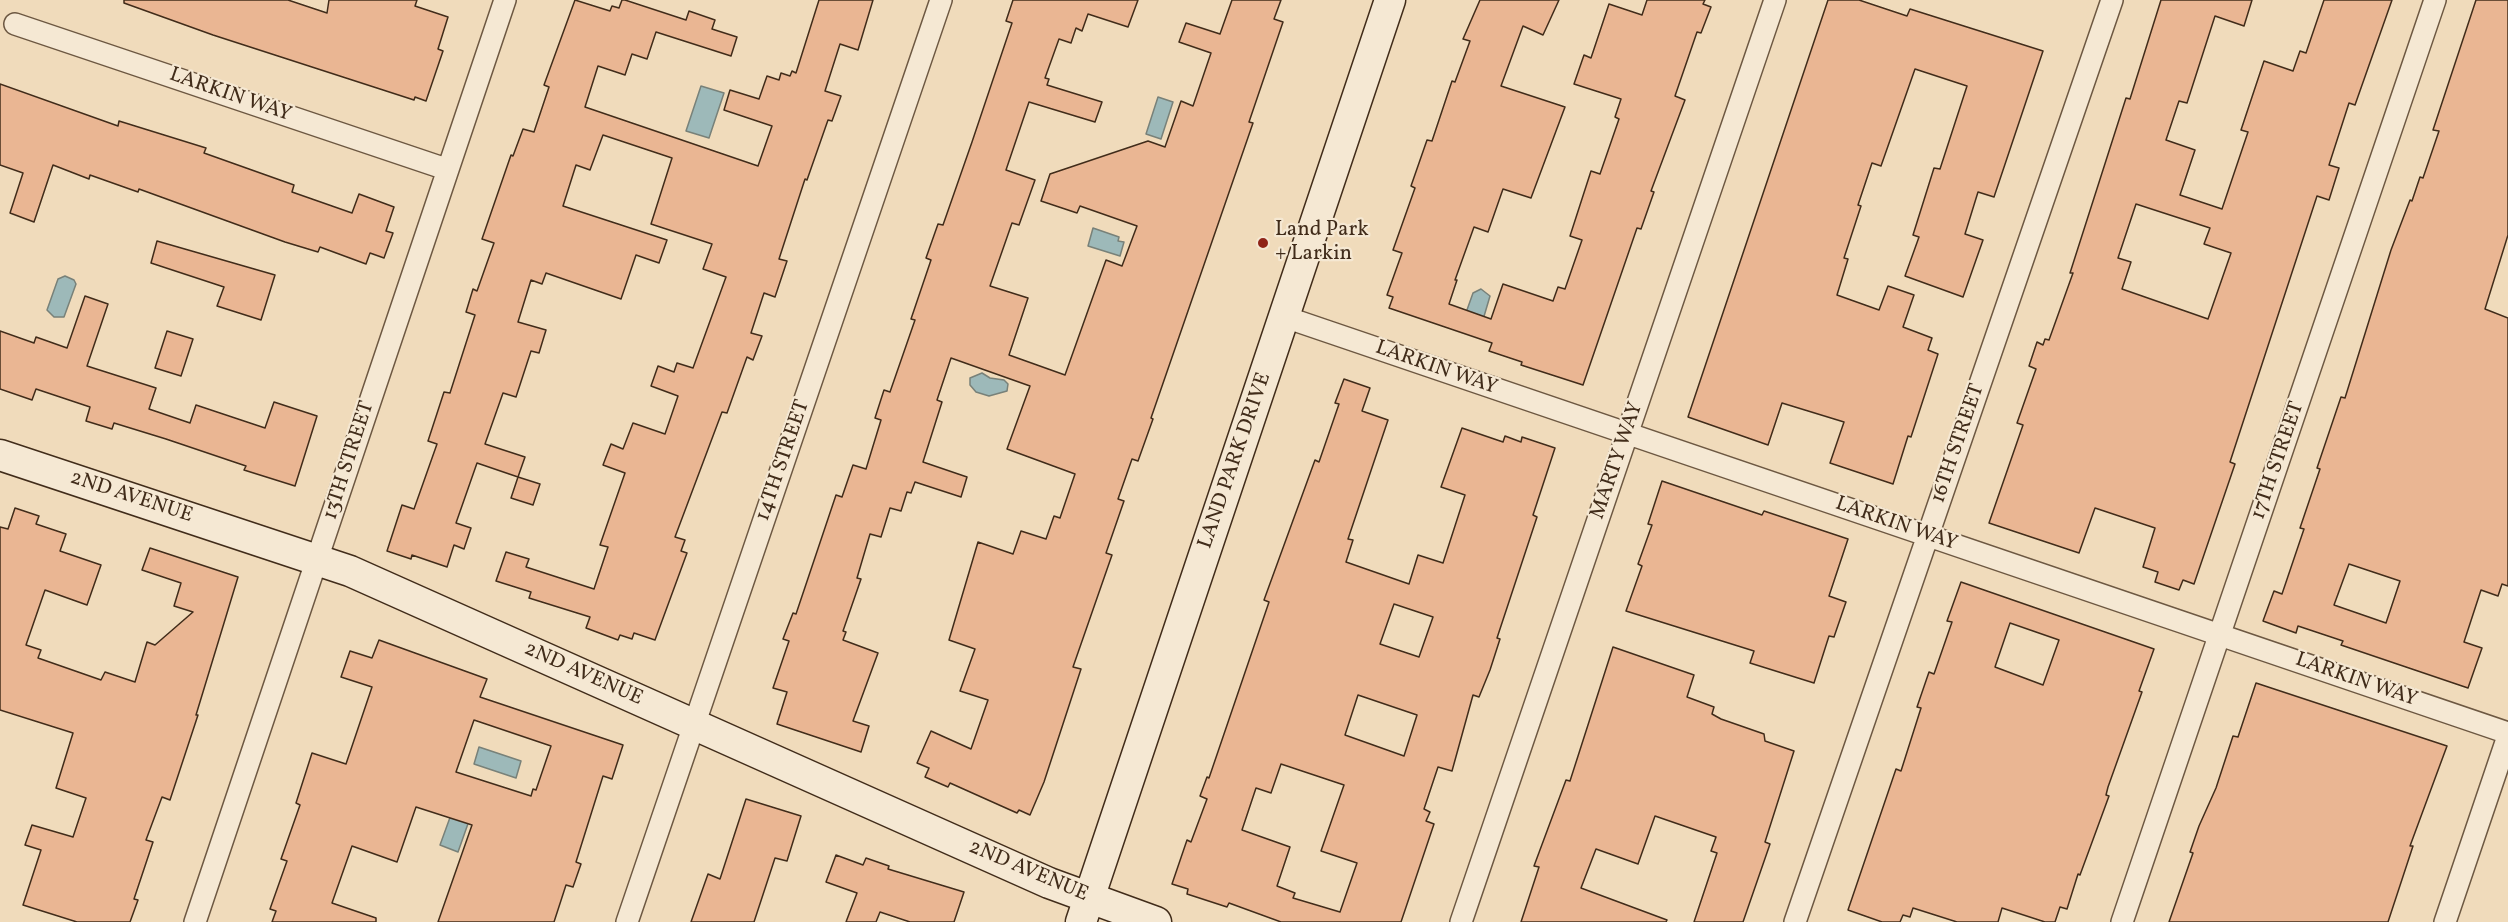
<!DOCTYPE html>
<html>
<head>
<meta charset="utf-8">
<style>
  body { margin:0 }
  canvas { display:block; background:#f0dbbb }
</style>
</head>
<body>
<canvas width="2508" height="922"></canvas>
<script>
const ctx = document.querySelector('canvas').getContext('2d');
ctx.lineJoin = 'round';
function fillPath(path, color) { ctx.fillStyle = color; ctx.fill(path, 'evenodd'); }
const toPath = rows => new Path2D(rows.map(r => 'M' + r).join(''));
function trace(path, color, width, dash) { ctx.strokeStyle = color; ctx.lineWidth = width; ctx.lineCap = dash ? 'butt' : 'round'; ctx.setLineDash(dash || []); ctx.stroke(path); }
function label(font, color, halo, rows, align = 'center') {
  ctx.font = font + ' Vollkorn,serif'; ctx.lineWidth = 4.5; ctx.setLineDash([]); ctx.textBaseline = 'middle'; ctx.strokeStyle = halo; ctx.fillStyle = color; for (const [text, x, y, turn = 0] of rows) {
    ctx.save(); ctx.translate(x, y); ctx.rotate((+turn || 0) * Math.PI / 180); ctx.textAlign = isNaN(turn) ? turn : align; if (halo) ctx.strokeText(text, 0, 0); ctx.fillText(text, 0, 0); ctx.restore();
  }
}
const water = toPath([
  [701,86,724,93,709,138,686,131,701,86],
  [1158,97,1173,102,1161,139,1146,134,1158,97],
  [1093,228,1119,237,1118,241,1124,242,1120,256,1088,246,1093,228],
  [65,276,74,280,76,284,64,317,54,317,47,310,58,279,65,276],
  [1481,289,1490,296,1480,330,1462,324,1473,293,1481,289],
  [982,373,990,378,1004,380,1008,384,1007,391,989,396,976,392,970,385,970,378,982,373],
  [479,747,521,761,516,778,474,764,479,747],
  [452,812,470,818,458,852,440,845,452,812]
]);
fillPath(water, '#9db9b9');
trace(water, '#788179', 1.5);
const building = toPath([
  [124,0,288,0,327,13,329,0,417,0,415,6,448,17,438,49,443,51,426,101,415,97,414,100,213,35,124,3,124,0],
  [575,0,610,11,612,6,619,8,622,0,625,0,686,20,689,11,715,20,712,29,737,37,731,56,656,32,647,59,632,54,625,75,598,66,585,107,758,166,772,126,724,110,730,90,759,99,767,76,779,80,781,73,790,76,792,71,796,73,819,0,873,0,858,50,840,44,825,91,841,96,832,121,828,120,807,180,805,179,779,259,787,261,775,297,764,293,751,333,762,336,753,360,747,357,727,413,722,412,675,537,685,540,681,551,687,553,655,640,634,633,632,639,620,635,618,640,586,628,590,617,529,598,531,592,496,581,506,552,529,559,526,567,594,589,608,547,600,545,625,473,603,465,611,444,623,449,633,423,665,434,678,396,651,386,658,366,674,372,677,363,693,368,726,277,703,269,712,244,651,224,672,158,603,135,590,170,576,165,563,206,667,240,659,263,636,255,621,299,546,273,542,284,531,280,518,322,546,330,539,353,531,351,516,397,503,393,485,444,525,457,518,477,477,463,456,523,471,528,464,549,454,545,447,567,412,555,411,559,387,551,402,505,414,509,437,444,428,441,444,392,450,393,475,315,466,312,473,289,477,291,494,243,482,239,511,155,513,156,523,129,534,132,549,87,544,85,575,0],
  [1013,0,1138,0,1128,27,1088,14,1082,31,1076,28,1071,43,1059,39,1045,78,1049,79,1047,85,1102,102,1095,122,1029,102,1006,170,1035,180,1019,225,1012,223,990,286,1028,298,1009,355,1065,375,1106,260,1122,266,1137,226,1080,206,1077,213,1041,201,1050,174,1148,141,1165,147,1181,101,1193,106,1211,53,1179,42,1186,23,1220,34,1232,0,1281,0,1274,19,1283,22,1249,122,1253,123,1151,418,1153,419,1138,461,1132,459,1118,499,1124,501,1106,553,1112,555,1073,667,1081,669,1044,782,1030,815,1019,810,1017,813,950,783,948,787,925,777,929,768,917,763,931,731,971,749,988,700,960,691,975,649,949,640,978,542,1013,554,1021,531,1046,539,1054,516,1060,518,1075,474,1007,449,1030,386,951,358,937,400,942,402,923,462,967,477,961,497,915,482,911,493,907,492,901,511,890,508,881,537,870,534,857,578,861,579,843,631,846,632,843,640,878,653,853,721,869,726,861,752,777,724,787,692,773,688,789,641,783,639,793,613,796,614,836,495,842,497,853,465,866,469,881,420,875,418,884,390,890,392,915,320,911,319,931,260,926,258,938,224,943,225,972,142,1012,23,1006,21,1013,0],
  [1480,0,1559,0,1543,35,1523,26,1501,86,1565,107,1531,198,1503,189,1488,232,1474,227,1455,280,1457,280,1449,304,1491,319,1503,284,1553,301,1558,287,1565,289,1582,240,1570,236,1591,171,1600,174,1619,119,1615,117,1621,99,1574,84,1584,55,1591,58,1609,4,1642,15,1647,0,1705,0,1703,4,1711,7,1701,33,1697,32,1675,96,1685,100,1651,191,1654,192,1641,229,1637,228,1583,385,1521,365,1522,362,1489,351,1492,343,1389,308,1393,297,1387,295,1402,253,1393,250,1415,188,1411,186,1427,140,1432,141,1452,81,1455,82,1470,41,1463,39,1480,0],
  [1828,0,1859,0,1907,16,1910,9,2043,51,1994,197,1978,192,1965,234,1983,240,1963,297,1905,276,1919,237,1913,235,1934,168,1940,169,1967,86,1915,69,1881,166,1872,163,1858,205,1861,206,1844,258,1848,259,1837,295,1879,310,1888,286,1914,295,1903,327,1932,338,1928,350,1938,354,1911,437,1908,436,1893,484,1830,463,1844,422,1782,403,1768,445,1688,417,1828,0],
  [2161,0,2252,0,2244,26,2215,16,2187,103,2179,101,2166,140,2195,150,2180,195,2222,209,2248,132,2241,130,2264,61,2293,71,2300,51,2306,53,2324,0,2392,0,2355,105,2349,103,2329,165,2339,168,2329,200,2317,196,2230,462,2235,464,2194,584,2183,580,2179,590,2155,582,2158,572,2143,567,2155,528,2095,508,2079,553,1989,523,2023,425,2017,423,2036,369,2029,366,2037,342,2043,345,2045,339,2049,340,2073,273,2070,273,2126,98,2130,99,2161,0],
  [2136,204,2210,228,2204,244,2231,253,2208,319,2122,289,2131,262,2118,258,2136,204],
  [2476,0,2508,0,2508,235,2485,309,2508,318,2508,586,2502,584,2498,596,2481,590,2464,642,2482,648,2468,688,2341,645,2343,641,2298,626,2296,633,2263,621,2274,591,2282,594,2304,529,2300,528,2320,469,2317,468,2341,397,2345,398,2391,250,2410,200,2412,201,2420,177,2423,178,2439,131,2433,130,2476,0],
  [2349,564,2400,581,2386,623,2334,605,2349,564],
  [0,84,118,126,119,121,206,148,204,153,294,185,292,192,352,213,359,194,394,207,386,231,393,233,384,258,370,253,366,264,320,247,318,252,285,242,139,189,138,192,90,175,89,179,53,165,34,222,10,213,23,173,0,165,0,84],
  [157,241,275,275,261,320,217,306,224,287,151,263,157,241],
  [85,296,108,304,87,366,156,388,149,409,190,423,196,405,265,428,274,402,317,416,295,486,244,470,246,466,166,439,114,423,112,429,86,421,90,407,36,389,32,400,0,389,0,331,34,343,36,337,67,348,85,296],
  [167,331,193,339,181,376,155,368,167,331],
  [1344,379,1370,388,1362,411,1388,420,1348,539,1353,540,1346,562,1409,584,1418,555,1443,563,1465,495,1441,487,1462,428,1503,442,1505,436,1521,442,1522,437,1555,448,1533,515,1537,517,1497,638,1500,639,1490,670,1479,697,1473,695,1452,771,1438,767,1424,809,1430,812,1426,821,1434,824,1401,922,1281,922,1229,903,1227,907,1187,894,1188,889,1172,884,1187,840,1191,842,1207,799,1200,796,1207,777,1209,778,1269,602,1264,600,1315,460,1319,462,1339,404,1335,403,1344,379],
  [1394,604,1433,617,1419,657,1380,644,1394,604],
  [1358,695,1417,715,1404,756,1345,735,1358,695],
  [1281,764,1344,785,1321,851,1357,863,1340,912,1293,898,1295,893,1277,886,1290,847,1242,830,1256,788,1271,793,1281,764],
  [518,477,540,484,533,505,511,498,518,477],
  [1662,481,1762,515,1764,511,1848,539,1829,596,1846,602,1834,637,1829,636,1814,683,1750,663,1754,651,1626,611,1642,566,1638,564,1652,525,1648,524,1662,481],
  [15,508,39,516,36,524,66,534,60,551,101,565,87,605,45,590,26,645,41,650,38,658,101,680,105,672,135,682,147,642,155,645,193,612,174,606,181,583,142,570,150,548,238,577,196,715,198,715,170,800,162,797,146,840,153,842,134,899,138,900,130,922,77,922,23,905,41,850,25,845,32,825,73,837,86,798,56,788,73,733,0,710,0,527,8,529,15,508],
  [1961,582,2154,649,2139,691,2142,692,2108,787,2106,795,2109,796,2080,875,2078,874,2067,909,2060,907,2055,922,2045,922,2002,908,1998,922,1957,922,1913,908,1910,917,1903,915,1900,922,1882,922,1848,910,1896,769,1901,771,1921,708,1917,707,1929,672,1934,674,1952,622,1947,621,1961,582],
  [2010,623,2059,640,2043,685,1995,667,2010,623],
  [379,640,487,679,480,697,623,745,612,779,603,776,576,862,581,864,573,887,566,885,554,922,438,922,472,825,416,807,397,862,352,846,332,903,376,918,376,922,272,922,276,911,270,909,287,861,281,859,300,805,296,803,312,753,346,764,372,687,341,677,350,651,372,658,379,640],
  [474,720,551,746,536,790,533,789,531,796,456,772,474,720],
  [1613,647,1694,675,1687,697,1714,707,1712,714,1721,719,1764,734,1765,741,1794,751,1765,842,1770,844,1743,922,1694,922,1717,853,1711,851,1716,837,1655,816,1638,864,1596,849,1581,888,1667,920,1666,922,1521,922,1539,867,1534,866,1566,780,1570,781,1613,647],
  [2256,683,2447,746,2410,846,2413,846,2388,922,2169,922,2193,853,2190,852,2199,826,2216,788,2233,736,2238,737,2256,683],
  [746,799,801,816,787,861,775,858,754,922,691,922,708,874,720,879,746,799],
  [836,855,863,865,866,858,889,866,888,869,964,892,954,922,910,922,880,912,876,922,846,922,857,893,826,882,836,855]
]);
fillPath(building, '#eab693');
trace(building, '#412c1a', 1.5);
const street = toPath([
  [15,24,446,169],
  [1285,317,2508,733],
  [195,922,505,0],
  [627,922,941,0],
  [1461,922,1775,0],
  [1795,922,2112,0],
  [2122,922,2435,0],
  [2445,922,2508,736]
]);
const secondary = toPath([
  [0,455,350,571,1049,883,1156,922],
  [1081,922,1390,0]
]);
trace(street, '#6d5842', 24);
trace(secondary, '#412c1a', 33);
trace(street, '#f5e8d3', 21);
trace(secondary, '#f5e8d3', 30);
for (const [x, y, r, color] of [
  [1263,243,6,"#8f2418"]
]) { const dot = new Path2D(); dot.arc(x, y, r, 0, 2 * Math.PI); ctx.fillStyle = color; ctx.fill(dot); trace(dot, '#f5e8d3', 2); }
label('21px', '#412c1a', '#f5e8d3', [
  ["LARKIN WAY",230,96,19],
  ["LARKIN WAY",1436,369,19],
  ["16TH STREET",1959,444,-71],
  ["13TH STREET",350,461,-72],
  ["14TH STREET",784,461,-71],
  ["LAND PARK DRIVE",1236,461,-71],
  ["MARTY WAY",1618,461,-71],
  ["17TH STREET",2279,461,-71],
  ["2ND AVENUE",131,498,18],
  ["LARKIN WAY",1896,525,19],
  ["2ND AVENUE",583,675,24],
  ["LARKIN WAY",2356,681,19],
  ["2ND AVENUE",1028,872,23]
]);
label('21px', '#412c1a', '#f5e8d3', [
  ["Land Park",1275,231],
  ["+ Larkin",1275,255]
], 'left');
</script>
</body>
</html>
